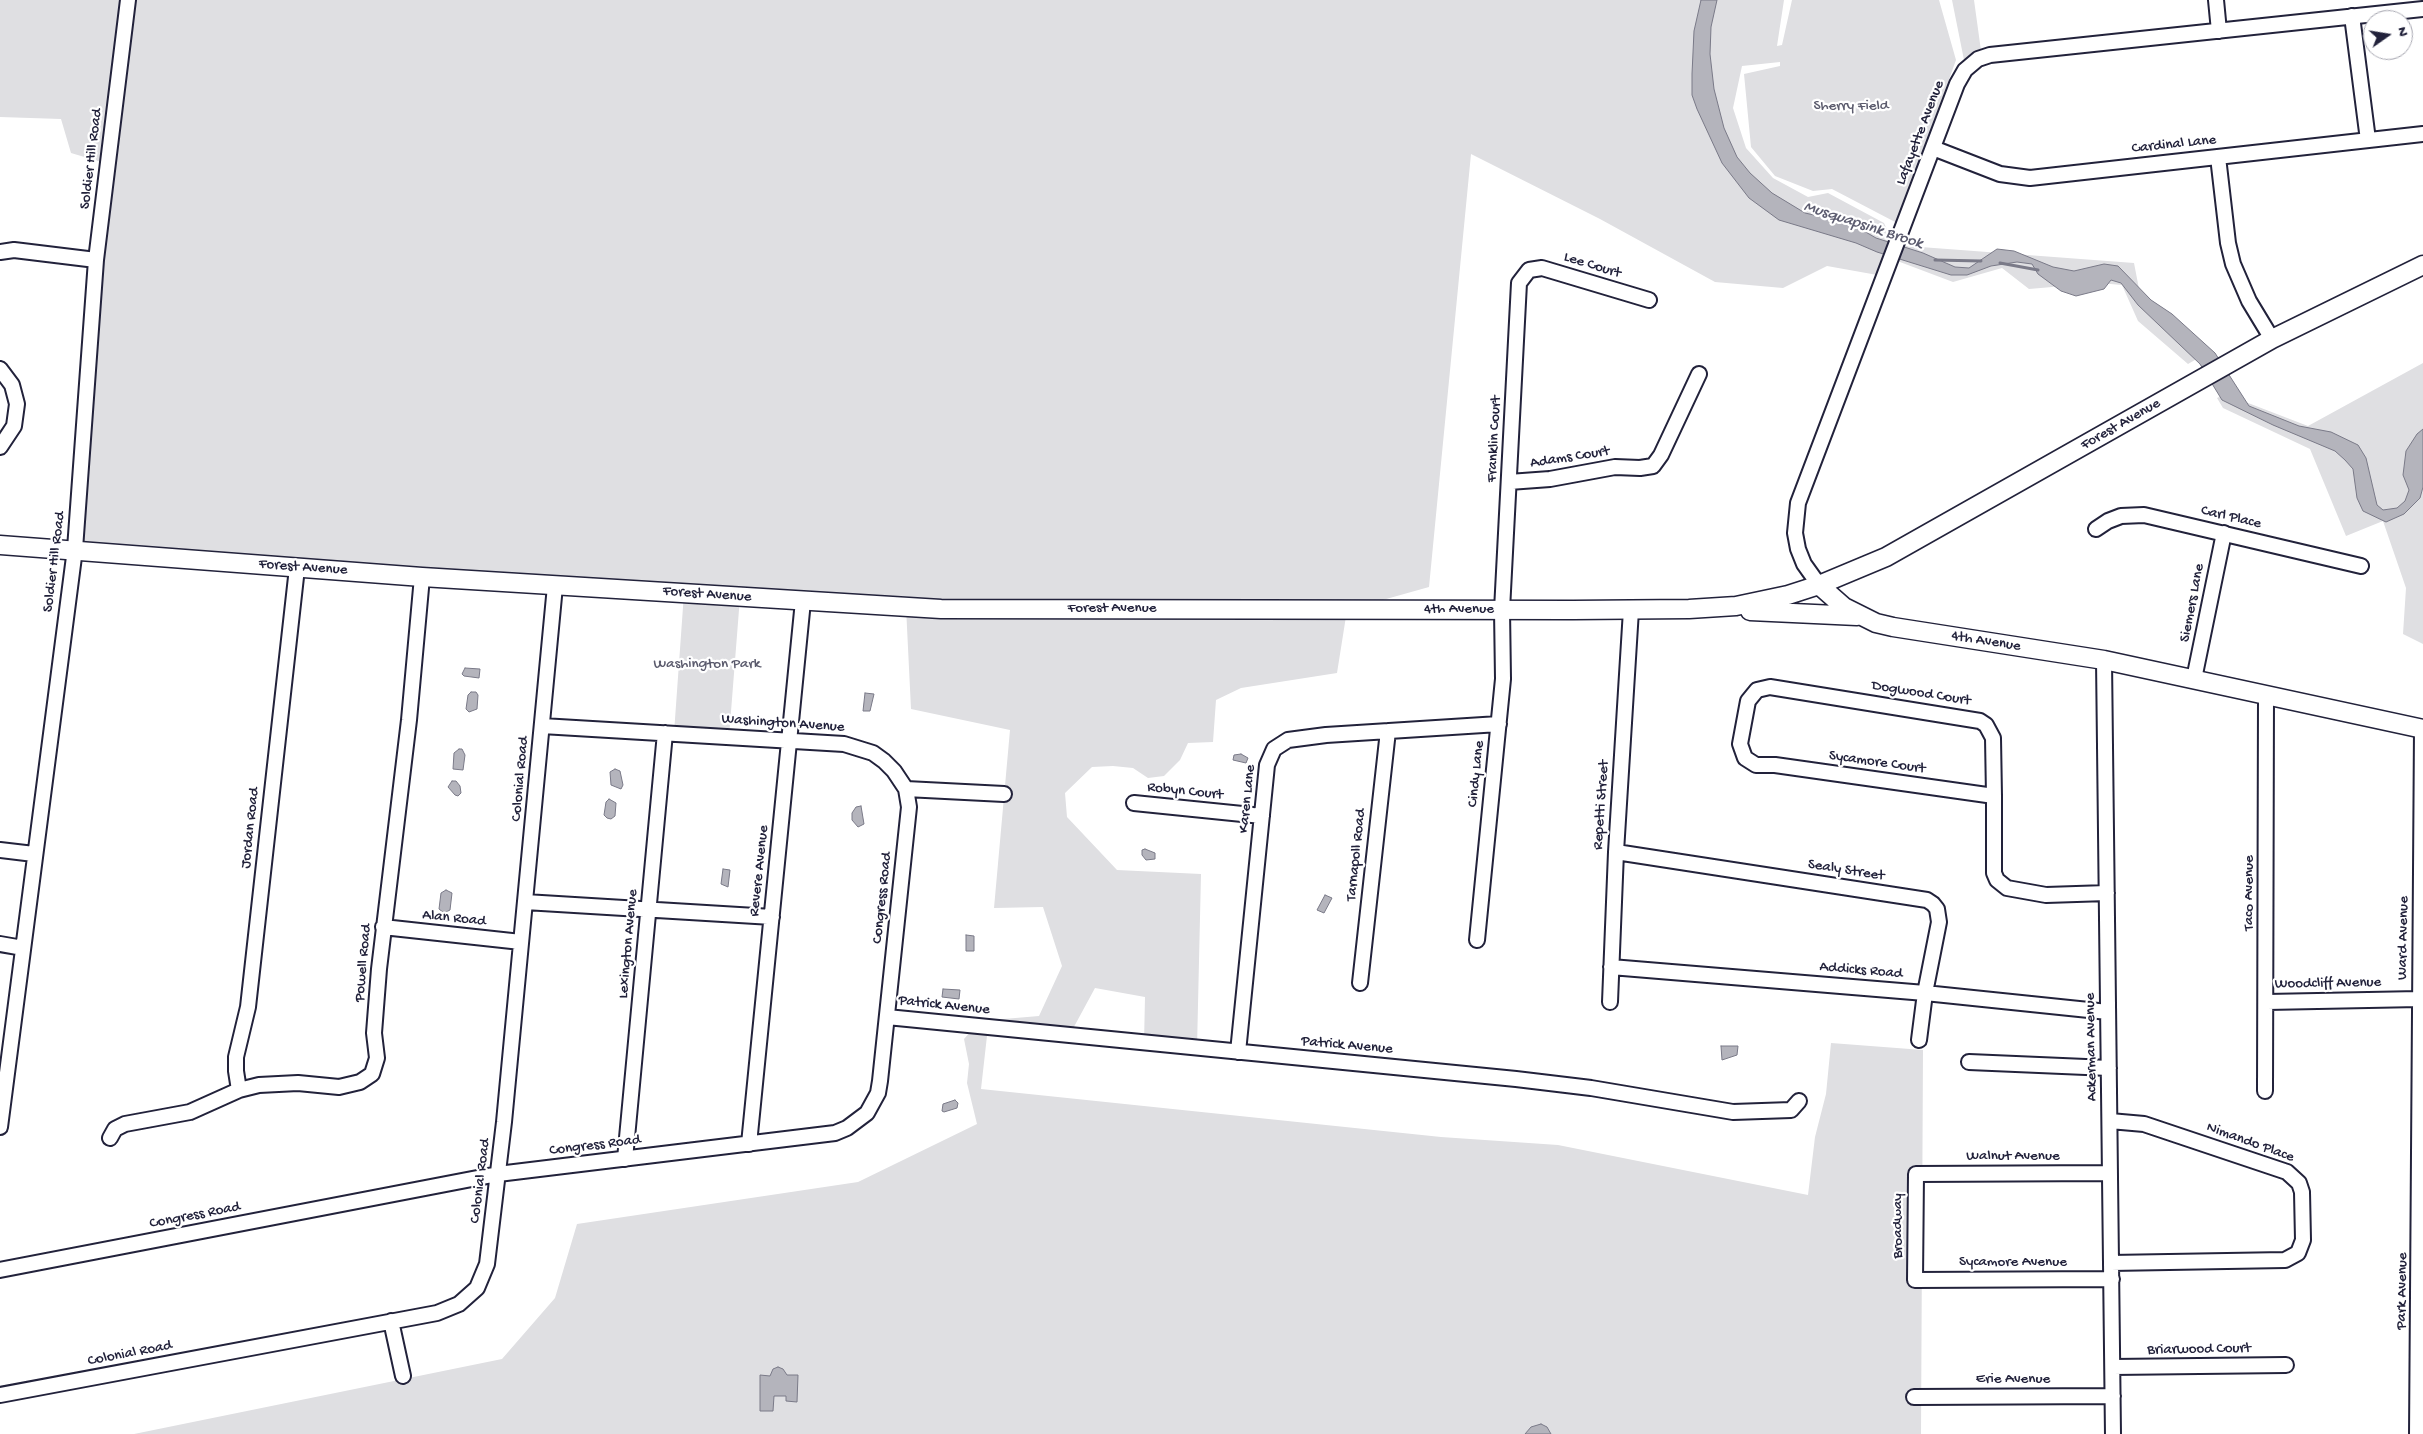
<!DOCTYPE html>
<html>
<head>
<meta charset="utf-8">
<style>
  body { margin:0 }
  #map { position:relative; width:2423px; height:1434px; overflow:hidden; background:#fff; font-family:"Gochi Hand",sans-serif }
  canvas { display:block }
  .north { position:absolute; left:2363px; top:10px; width:50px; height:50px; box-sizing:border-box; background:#fff; border:1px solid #a7a7b1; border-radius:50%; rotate:77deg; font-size:14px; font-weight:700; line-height:20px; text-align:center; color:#22223b }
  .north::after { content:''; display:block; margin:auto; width:18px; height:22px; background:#22223b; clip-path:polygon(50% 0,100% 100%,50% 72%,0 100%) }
</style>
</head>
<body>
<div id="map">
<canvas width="2423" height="1434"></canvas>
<div class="north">N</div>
</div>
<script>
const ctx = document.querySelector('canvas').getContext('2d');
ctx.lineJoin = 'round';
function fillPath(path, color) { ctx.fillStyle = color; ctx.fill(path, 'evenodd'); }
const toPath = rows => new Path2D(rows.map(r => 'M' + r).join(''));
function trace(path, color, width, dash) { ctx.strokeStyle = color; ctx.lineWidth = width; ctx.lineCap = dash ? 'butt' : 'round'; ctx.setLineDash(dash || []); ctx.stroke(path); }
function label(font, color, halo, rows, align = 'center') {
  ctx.font = font + ' "Gochi Hand",sans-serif'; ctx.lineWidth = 4.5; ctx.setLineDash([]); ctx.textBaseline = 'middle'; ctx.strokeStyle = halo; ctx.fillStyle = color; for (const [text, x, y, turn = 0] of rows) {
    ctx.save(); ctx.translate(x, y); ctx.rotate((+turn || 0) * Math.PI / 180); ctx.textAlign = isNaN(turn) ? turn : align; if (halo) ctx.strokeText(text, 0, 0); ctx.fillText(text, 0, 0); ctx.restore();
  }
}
fillPath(toPath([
  [0,0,1784,0,1777,46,1782,45,1792,0,1939,0,1956,60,1897,223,1832,189,1813,191,1775,176,1751,147,1744,74,1780,66,1780,62,1742,66,1733,108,1746,148,1773,178,1808,197,1828,193,1884,223,1894,245,2134,263,2140,294,2200,357,2188,364,2138,321,2122,285,2099,283,2029,289,2002,268,1953,282,1892,259,1883,276,1827,266,1783,288,1715,282,1600,219,1471,154,1429,587,1347,610,1337,673,1241,688,1216,700,1213,742,1188,743,1180,760,1164,776,1148,778,1133,768,1113,766,1092,767,1065,793,1067,817,1117,870,1201,874,1197,1048,1144,1043,1145,997,1095,988,1069,1036,988,1027,981,1089,1441,1137,1558,1145,1808,1195,1815,1137,1826,1094,1831,1043,1923,1050,1921,1434,134,1434,502,1359,555,1298,577,1224,858,1182,977,1124,967,1083,969,1064,964,1039,980,1021,1039,1016,1062,966,1043,907,994,908,1010,730,911,709,906,607,740,597,729,737,674,733,684,593,75,549,108,164,71,153,61,119,0,117],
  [1952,0,1974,0,1982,58,1966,70],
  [2423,363,2423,644,2403,634,2406,588,2383,521,2346,536,2310,449,2223,408,2217,398,2229,392,2230,396,2308,426]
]), '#dfdfe2');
const water = toPath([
  [1701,0,1717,0,1711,27,1710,54,1714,89,1724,128,1737,157,1750,173,1772,193,1805,213,1850,223,1876,238,1923,253,1955,267,1969,268,1997,249,2014,251,2053,267,2074,271,2104,264,2118,266,2151,300,2172,314,2215,353,2249,406,2299,426,2331,432,2358,445,2366,458,2377,505,2383,510,2397,508,2405,501,2409,490,2403,475,2406,451,2417,434,2423,429,2423,487,2420,498,2404,514,2386,522,2363,511,2357,498,2353,469,2345,460,2335,451,2273,425,2222,400,2200,364,2138,305,2121,283,2111,280,2104,289,2076,296,2061,291,2038,274,2032,264,2017,262,1991,266,1967,275,1951,275,1877,252,1856,243,1779,220,1749,198,1722,163,1697,109,1692,95,1692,74,1694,31,1701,0],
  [465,668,480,669,479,678,464,676,462,674,465,668],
  [471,692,476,692,478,695,477,709,469,712,466,709,468,695,471,692],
  [865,693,874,694,870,711,863,711,865,693],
  [459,749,462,749,465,755,463,770,453,769,454,753,459,749],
  [1241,754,1248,758,1246,763,1233,760,1234,755,1241,754],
  [615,769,620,771,623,785,621,789,611,785,610,772,615,769],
  [452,781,456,781,460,786,461,793,458,796,455,795,448,787,452,781],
  [609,799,616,803,615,816,611,819,607,818,604,815,606,802,609,799],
  [861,806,864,824,858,827,852,820,852,813,856,807,861,806],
  [1145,849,1155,853,1155,859,1146,860,1142,855,1142,850,1145,849],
  [723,869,730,870,728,887,721,884,723,869],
  [446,890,452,893,450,910,444,913,439,909,441,893,446,890],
  [1325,895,1332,898,1324,913,1317,910,1325,895],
  [966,935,974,936,974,951,966,951,966,935],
  [943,989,960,990,959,999,942,997,943,989],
  [1721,1046,1738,1046,1737,1055,1722,1060,1721,1046],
  [955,1100,958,1103,957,1108,944,1112,942,1111,943,1104,955,1100],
  [778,1367,783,1369,787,1375,798,1375,797,1402,786,1401,786,1396,774,1396,773,1411,760,1411,760,1375,770,1376,773,1369,778,1367],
  [1541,1424,1547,1427,1551,1434,1525,1434,1531,1427,1541,1424]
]);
fillPath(water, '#b4b4bc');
trace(water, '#7a7a88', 1);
trace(toPath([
  [1935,260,1981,261],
  [2000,263,2038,270]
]), '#7a7a88', 3);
const minor = toPath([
  [2216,0,2219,31],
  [2352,16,2368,140],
  [1933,148,2000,174,2030,178,2423,134],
  [2218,157,2228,243,2233,264,2249,301,2272,339],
  [0,252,14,250,96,260],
  [0,369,12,385,17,404,14,426,0,447],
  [1509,482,1550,479,1615,467,1640,468,1653,466,1661,455,1699,374],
  [2096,529,2108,521,2121,516,2144,515,2361,566],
  [1819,585,1804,564,1798,549,1795,533,1798,503,1957,84,1965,70,1978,59,1990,55,2423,9],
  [2104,660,2113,1434],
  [2194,679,2224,533],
  [542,726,844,744,873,753,884,761,894,771,906,789,1004,794],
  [1994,796,1775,765,1756,765,1745,758,1740,744,1748,701,1757,690,1770,687,1980,721,1986,725,1993,738,1994,796,1994,873,1997,880,2007,888,2046,895,2107,893],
  [1134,803,1262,816],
  [0,850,34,854],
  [1616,852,1927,900,1933,904,1937,909,1939,922,1925,993,1919,1040],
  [525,902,772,917],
  [383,927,521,942],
  [1477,940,1503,679,1502,610,1519,283,1529,270,1542,268,1649,300],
  [0,944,23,948],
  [1611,967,1925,993,2108,1012],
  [1360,983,1388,731],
  [1610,1002,1616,852,1631,610],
  [2267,1002,2419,999],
  [887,1017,1516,1079,1591,1088,1733,1112,1791,1110,1799,1101],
  [1238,1052,1267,765,1274,749,1288,740,1326,735,1499,724],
  [1969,1062,2109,1068],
  [239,1090,236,1071,236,1057,248,1007,297,568],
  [2265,1091,2266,696],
  [2110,1121,2144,1124,2287,1172,2299,1183,2302,1192,2303,1240,2298,1253,2285,1260,2111,1263],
  [0,1127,75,549,96,260,128,0],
  [110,1138,115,1129,125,1124,190,1112,239,1090,259,1085,298,1083,339,1087,360,1082,372,1074,377,1058,374,1033,379,969,409,720,422,577],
  [749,1144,803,601],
  [625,1159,665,733],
  [2110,1173,1916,1174,1915,1280,2112,1279],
  [0,1270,498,1174,835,1133,847,1128,867,1113,878,1093,880,1081,909,807,906,789],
  [391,1321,403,1376],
  [2113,1367,2286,1365],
  [0,1395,437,1313,459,1304,477,1288,487,1264,504,1122,555,586],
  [1914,1397,2113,1396],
  [2417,1434,2422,729]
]);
const major = toPath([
  [0,545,422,577,941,609,1573,610,1689,609,1736,606,1788,595,1819,585,1886,557,2272,339,2423,265],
  [1819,585,1844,607,1876,623,1893,627,2104,660,2423,729],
  [1750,611,1857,616]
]);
trace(minor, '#22223b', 18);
trace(major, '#22223b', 21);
trace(minor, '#fff', 14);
trace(major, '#fff', 18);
label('15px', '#5b5b6d', '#fff', [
  ["Sherry Field",1851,107],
  ["Washington Park",707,665]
]);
label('15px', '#22223b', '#fff', [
  ["Lafayette Avenue",1921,133,-69],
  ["Cardinal Lane",2174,145,-6],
  ["Soldier Hill Road",92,159,-83],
  ["Lee Court",1592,266,17],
  ["Forest Avenue",2121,425,-30],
  ["Franklin Court",1495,439,-87],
  ["Adams Court",1570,458,-9],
  ["Carl Place",2231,518,13],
  ["Soldier Hill Road",55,562,-83],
  ["Forest Avenue",303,568,4],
  ["Forest Avenue",707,595,4],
  ["Siemers Lane",2193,603,-79],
  ["Forest Avenue",1112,609],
  ["4th Avenue",1459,610],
  ["4th Avenue",1986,642,9],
  ["Dogwood Court",1921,694,9],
  ["Washington Avenue",783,724,4],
  ["Sycamore Court",1877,763,8],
  ["Cindy Lane",1477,774,-84],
  ["Colonial Road",521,779,-85],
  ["Robyn Court",1185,792,6],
  ["Karen Lane",1248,799,-84],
  ["Repetti Street",1602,805,-86],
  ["Jordan Road",251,828,-84],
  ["Tarnapoll Road",1357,855,-84],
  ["Revere Avenue",760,871,-84],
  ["Sealy Street",1846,871,9],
  ["Taco Avenue",2250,893,-90],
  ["Congress Road",883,898,-84],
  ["Alan Road",454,919,6],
  ["Ward Avenue",2404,938,-89],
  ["Lexington Avenue",629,944,-85],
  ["Powell Road",364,963,-85],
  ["Addicks Road",1861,971,5],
  ["Woodcliff Avenue",2328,984,-1],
  ["Patrick Avenue",944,1006,6],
  ["Patrick Avenue",1347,1046,5],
  ["Ackerman Avenue",2092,1047,-91],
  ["Nimando Place",2250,1143,20],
  ["Congress Road",595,1146,-7],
  ["Walnut Avenue",2013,1157],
  ["Colonial Road",481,1181,-83],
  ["Congress Road",195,1216,-11],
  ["Broadway",1899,1226,-90],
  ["Sycamore Avenue",2013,1263],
  ["Park Avenue",2403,1291,-89],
  ["Briarwood Court",2199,1350,-1],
  ["Colonial Road",130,1354,-11],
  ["Erie Avenue",2013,1380]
]);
label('italic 16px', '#5c5c6f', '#fff', [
  ["Musquapsink Brook",1863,226,18]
]);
</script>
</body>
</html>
